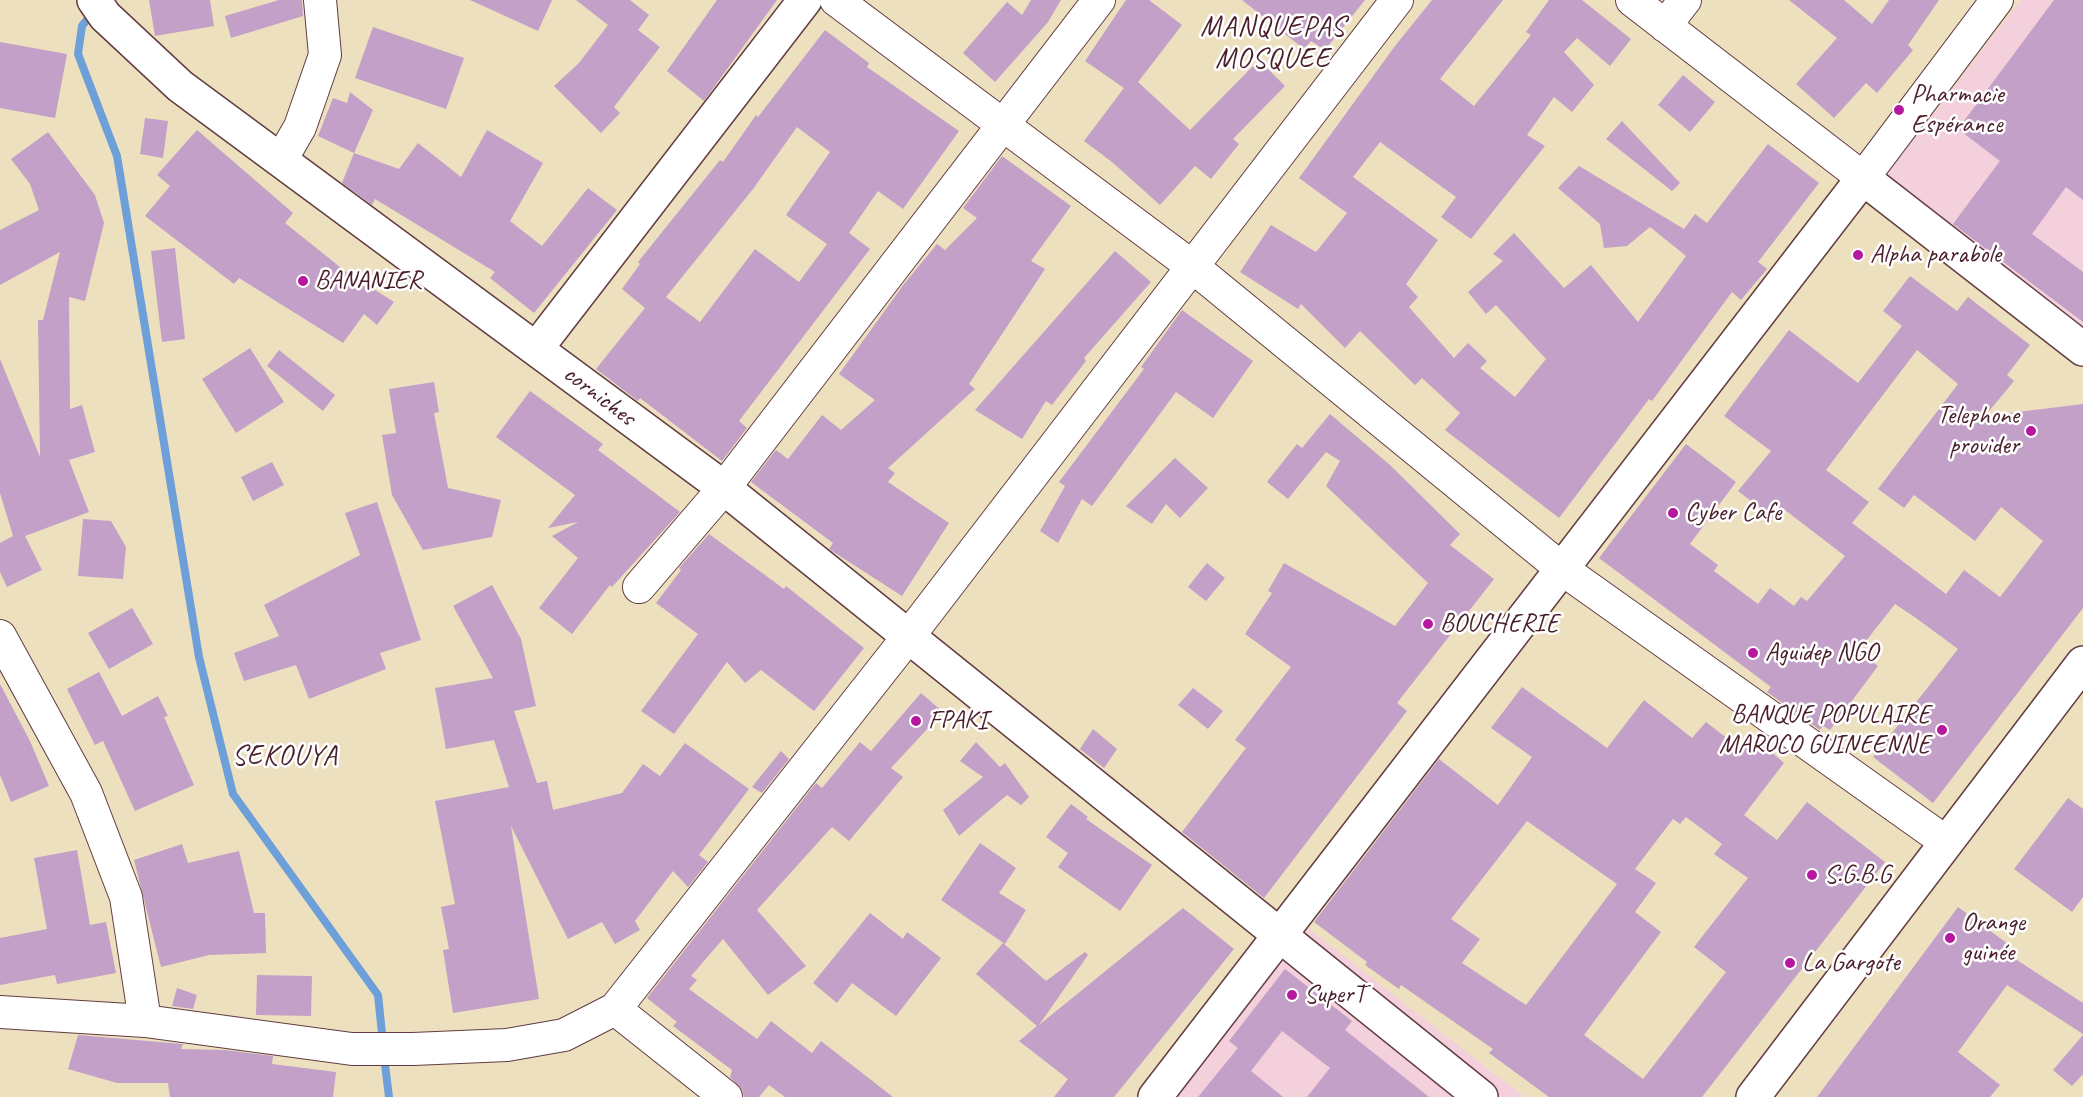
<!DOCTYPE html>
<html>
<head>
<meta charset="utf-8">
<style>
  body { margin:0 }
  canvas { display:block; background:#ede0bf }
</style>
</head>
<body>
<canvas width="2083" height="1097"></canvas>
<script>
const ctx = document.querySelector('canvas').getContext('2d');
ctx.lineJoin = 'round';
function fillPath(path, color) { ctx.fillStyle = color; ctx.fill(path, 'evenodd'); }
const toPath = rows => new Path2D(rows.map(r => 'M' + r).join(''));
function trace(path, color, width, dash) { ctx.strokeStyle = color; ctx.lineWidth = width; ctx.lineCap = dash ? 'butt' : 'round'; ctx.setLineDash(dash || []); ctx.stroke(path); }
function label(font, color, halo, rows, align = 'center') {
  ctx.font = font + ' Caveat,sans-serif'; ctx.lineWidth = 5; ctx.setLineDash([]); ctx.textBaseline = 'middle'; ctx.strokeStyle = halo; ctx.fillStyle = color; for (const [text, x, y, turn = 0] of rows) {
    ctx.save(); ctx.translate(x, y); ctx.rotate((+turn || 0) * Math.PI / 180); ctx.textAlign = isNaN(turn) ? turn : align; if (halo) ctx.strokeText(text, 0, 0); ctx.fillText(text, 0, 0); ctx.restore();
  }
}
fillPath(toPath([
  [2021,0,2083,0,2083,331,1884,178],
  [1294,917,1487,1068,1525,1097,1160,1097]
]), '#f4cfdc');
trace(toPath([
  [93,12,82,26,78,54,117,156,199,657,233,794,378,995,383,1043],
  [384,1056,389,1097]
]), '#6d9fd8', 8);
fillPath(toPath([
  [149,0,210,0,214,26,155,36],
  [279,0,302,0,303,16,231,38,225,16],
  [470,0,552,0,538,31],
  [576,0,630,0,649,15,638,30,660,47,614,107,620,113,601,133,554,86,579,63,608,25],
  [717,0,777,0,704,101,667,71],
  [1031,0,1061,0,1048,22,995,82,963,53,1007,2,1022,15],
  [1126,0,1149,0,1182,25,1138,82,1190,130,1259,60,1285,86,1233,139,1239,144,1211,179,1195,166,1160,205,1112,162,1084,141,1124,88,1085,61],
  [1242,0,1365,0,1325,50,1311,41,1304,49],
  [1432,0,1503,0,1440,79,1474,106,1531,35,1526,32,1549,0,1582,0,1631,39,1610,66,1577,38,1564,52,1594,85,1572,112,1554,97,1527,135,1545,146,1471,239,1441,217,1456,197,1380,142,1353,177,1438,240,1406,284,1418,297,1409,307,1454,358,1468,343,1487,361,1480,368,1515,397,1546,359,1496,305,1486,314,1468,292,1503,261,1493,254,1514,233,1564,288,1591,265,1638,322,1686,256,1650,227,1627,246,1604,248,1600,224,1558,188,1579,166,1684,229,1695,214,1707,223,1768,144,1819,183,1758,262,1767,269,1741,300,1732,292,1652,401,1649,399,1559,518,1445,430,1460,413,1422,378,1415,385,1360,331,1345,348,1301,304,1298,309,1240,272,1271,225,1316,252,1347,213,1299,178,1395,46],
  [1789,0,1844,0,1872,24,1889,0,1939,0,1908,45,1913,50,1877,93,1866,83,1834,118,1796,84,1837,38],
  [2054,0,2083,0,2083,200,2066,187,2032,234,2083,272,2083,322,1953,224,2000,161,1958,129],
  [373,27,464,58,446,109,355,78],
  [825,30,869,63,867,67,959,131,903,209,878,191,849,233,870,249,739,421,747,428,722,461,640,398,638,401,596,369,645,308,622,289,640,264,638,262,720,160,723,162,756,115,758,117],
  [797,127,830,152,786,215,827,244,799,282,755,249,700,322,666,297,753,189],
  [0,42,67,54,55,118,0,108],
  [1683,75,1715,102,1690,132,1658,105],
  [350,92,373,110,354,153,318,136,333,98,347,103],
  [145,118,168,121,163,158,140,154],
  [1622,121,1680,183,1672,191,1606,139],
  [197,130,293,213,285,223,370,291,372,288,394,302,377,325,364,314,343,343,239,278,234,284,145,216,170,186,157,175],
  [487,130,543,163,510,221,542,246,588,188,617,210,534,313,490,278,495,272,375,199,372,205,342,183,354,153,399,169,418,143,461,177],
  [48,132,95,195,104,223,85,301,69,297,70,409,82,405,95,452,69,460,89,512,25,536,42,570,7,587,0,572,0,543,13,536,0,493,0,359,40,457,38,320,43,320,60,252,0,285,0,230,39,210,30,184,11,159],
  [1002,156,1071,206,1031,261,1045,269,969,384,975,389,888,468,895,473,888,482,949,523,902,596,832,551,829,549,833,543,751,482,776,450,788,459,822,415,841,430,875,400,839,374,904,284,937,244,945,250,977,218,963,208],
  [175,248,185,339,162,342,151,251],
  [1115,251,1151,282,1084,358,1086,361,1052,405,1046,401,1022,439,975,410],
  [1910,276,1957,311,1968,297,2030,345,2007,375,2014,381,1985,416,2083,404,2083,608,1933,803,1873,757,1958,649,1916,618,1895,604,1858,651,1878,666,1830,730,1823,726,1820,730,1767,692,1771,687,1599,558,1686,444,1736,482,1690,544,1718,565,1714,571,1758,604,1770,588,1794,606,1801,597,1807,601,1845,556,1781,507,1773,518,1738,491,1771,451,1724,416,1789,330,1858,383,1902,326,1883,311],
  [1917,350,1958,384,1878,489,1904,508,1914,495,1975,541,2001,507,2043,541,2000,597,1964,570,1946,594,1852,523,1869,502,1826,470],
  [1182,310,1253,361,1213,418,1176,392,1092,506,1082,499,1058,543,1040,531,1065,486,1059,482,1144,369,1141,367],
  [250,348,284,402,236,433,202,379],
  [279,350,335,395,323,411,267,366],
  [434,382,439,412,434,413,448,488,501,500,492,537,423,550,392,495,382,435,396,433,389,389],
  [530,391,603,444,598,450,680,512,612,587,610,585,572,634,539,608,578,558,552,536,578,522,548,528,575,495,496,437],
  [1330,414,1390,465,1460,534,1450,545,1494,579,1397,703,1407,711,1264,898,1182,832,1246,748,1235,740,1291,667,1245,634,1272,593,1268,591,1284,563,1395,626,1428,583,1326,486,1340,461,1326,452,1288,499,1267,482,1297,444,1302,448],
  [1175,458,1208,488,1180,518,1166,504,1152,524,1126,506],
  [272,462,284,485,253,501,241,477],
  [377,502,421,640,380,653,386,669,309,699,296,665,244,681,234,653,279,636,264,605,360,555,345,513],
  [83,519,111,521,126,547,123,579,78,576],
  [709,534,784,589,786,586,864,648,814,711,761,670,745,683,727,662,674,734,641,711,698,634,656,603,681,570,679,568],
  [1207,563,1225,578,1206,601,1188,587],
  [492,585,521,639,536,706,514,711,537,783,547,781,553,810,622,793,643,764,660,776,685,743,749,789,699,855,708,862,688,887,673,871,635,921,640,930,615,944,602,922,568,939,511,826,539,999,453,1013,443,950,449,949,441,907,455,904,435,801,509,787,494,740,446,749,435,688,493,678,453,606],
  [132,608,153,644,109,669,88,633],
  [99,672,122,716,158,696,168,716,164,717,194,785,135,811,103,741,95,745,67,689],
  [0,684,30,741,49,786,11,802,0,775],
  [1522,687,1607,748,1644,700,1692,738,1706,722,1741,749,1752,735,1784,763,1744,815,1777,840,1807,802,1885,862,1702,1097,1549,1097,1489,1053,1493,1049,1401,985,1399,989,1365,965,1367,962,1314,922,1439,759,1498,805,1532,757,1491,728],
  [1686,817,1722,844,1714,854,1748,878,1694,947,1726,972,1643,1079,1584,1035,1661,932,1635,912,1656,883,1635,869,1673,819,1680,824],
  [1527,821,1617,884,1526,1005,1462,963,1480,939,1451,919],
  [1193,688,1223,711,1208,729,1178,705],
  [921,693,943,712,891,768,903,777,849,841,832,827,757,910,806,966,768,995,723,939,691,976,697,980,689,989,757,1039,771,1021,812,1053,821,1041,893,1097,785,1097,769,1085,759,1097,744,1097,742,1090,730,1077,732,1070,673,1026,677,1022,647,998,816,783,822,788,860,742,871,751],
  [1093,729,1117,749,1104,768,1080,749],
  [976,742,1000,767,1005,763,1029,797,1021,805,1007,795,959,836,943,810,983,777,960,761],
  [781,751,789,759,762,793,752,787],
  [2068,798,2083,809,2083,897,2072,912,2014,869],
  [1071,804,1088,817,1086,819,1152,865,1120,911,1058,867,1068,853,1046,837],
  [980,843,1016,868,999,893,1026,910,1005,944,941,900],
  [182,844,188,863,239,851,254,913,265,913,266,953,209,955,161,967,134,860],
  [77,850,90,925,106,922,116,973,57,984,55,975,0,985,0,938,47,929,34,858],
  [1958,907,2008,944,2003,951,2083,1003,2083,1034,2007,985,1958,1052,2000,1085,1990,1097,1817,1097],
  [1183,908,1234,949,1114,1097,1054,1097,1068,1079,1019,1041,1037,1026,976,974,1003,943,1046,981,1085,952,1088,955,1039,1025],
  [870,913,903,939,907,932,941,958,896,1016,852,983,837,1003,813,983],
  [1285,969,1352,1021,1345,1030,1429,1097,1307,1097,1330,1068,1282,1031,1251,1071,1283,1097,1198,1097,1238,1048,1229,1041],
  [257,975,312,976,311,1016,256,1015],
  [177,988,197,995,193,1009,172,1006],
  [78,1035,183,1044,181,1049,225,1050,273,1056,272,1064,336,1072,333,1097,170,1097,168,1083,117,1083,68,1069],
  [2083,1035,2083,1074,2072,1086,2053,1070]
]), '#c2a0c7');
const minor = toPath([
  [836,0,1193,267,1562,569,1946,842],
  [1632,0,1863,178,1997,0],
  [1665,26,1685,0],
  [281,160,300,127,325,55,320,0],
  [639,587,724,488,1099,0],
  [0,636,86,793,126,897,145,1021],
  [615,1009,726,1097],
  [0,1012,145,1021,352,1049,413,1049,507,1045,564,1035,615,1009,908,637,1397,0]
]);
const tertiary = toPath([
  [94,0,105,16,180,86,724,488,1481,1097],
  [536,349,805,0]
]);
const secondary = toPath([
  [1155,1097,1863,178,2083,349],
  [1753,1097,2083,663]
]);
trace(minor, '#623c41', 34);
trace(tertiary, '#623c41', 36);
trace(secondary, '#623c41', 36);
trace(minor, '#fff', 32);
trace(tertiary, '#fff', 33);
trace(secondary, '#fff', 33);
for (const [x, y, r, color] of [
  [1899,110,6,"#b5179e"],
  [1858,255,6,"#b5179e"],
  [303,281,6,"#b5179e"],
  [2031,431,6,"#b5179e"],
  [1673,513,6,"#b5179e"],
  [1428,624,6,"#b5179e"],
  [1753,653,6,"#b5179e"],
  [916,721,6,"#b5179e"],
  [1942,730,6,"#b5179e"],
  [1812,875,6,"#b5179e"],
  [1950,938,6,"#b5179e"],
  [1790,963,6,"#b5179e"],
  [1292,995,6,"#b5179e"]
]) { const dot = new Path2D(); dot.arc(x, y, r, 0, 2 * Math.PI); ctx.fillStyle = color; ctx.fill(dot); trace(dot, '#fff', 2); }
label('26px', '#4a1f2b', '#fff', [
  ["Pharmacie",1911,95],
  ["Espérance",1911,125],
  ["Alpha parabole",1870,255],
  ["BANANIER",315,281],
  ["Telephone",2019,416,"right"],
  ["provider",2019,446,"right"],
  ["Cyber Cafe",1685,513],
  ["BOUCHERIE",1440,624],
  ["Aguidep NGO",1765,653],
  ["BANQUE POPULAIRE",1930,715,"right"],
  ["MAROCO GUINEENNE",1930,745,"right"],
  ["FPAKI",928,721],
  ["S.G.B.G",1824,875],
  ["Orange",1962,923],
  ["guinée",1962,953],
  ["La Gargote",1802,963],
  ["SuperT",1304,995]
], 'left');
label('26px', '#4a1f2b', '#fff', [
  ["corniches",599,396,37]
]);
ctx.letterSpacing = '1.5px';
label('28px', '#4a1f2b', '#fff', [
  ["MANQUEPAS",1273,28],
  ["MOSQUEE",1273,60],
  ["SEKOUYA",285,757]
]);
ctx.letterSpacing = '0px';
</script>
</body>
</html>
